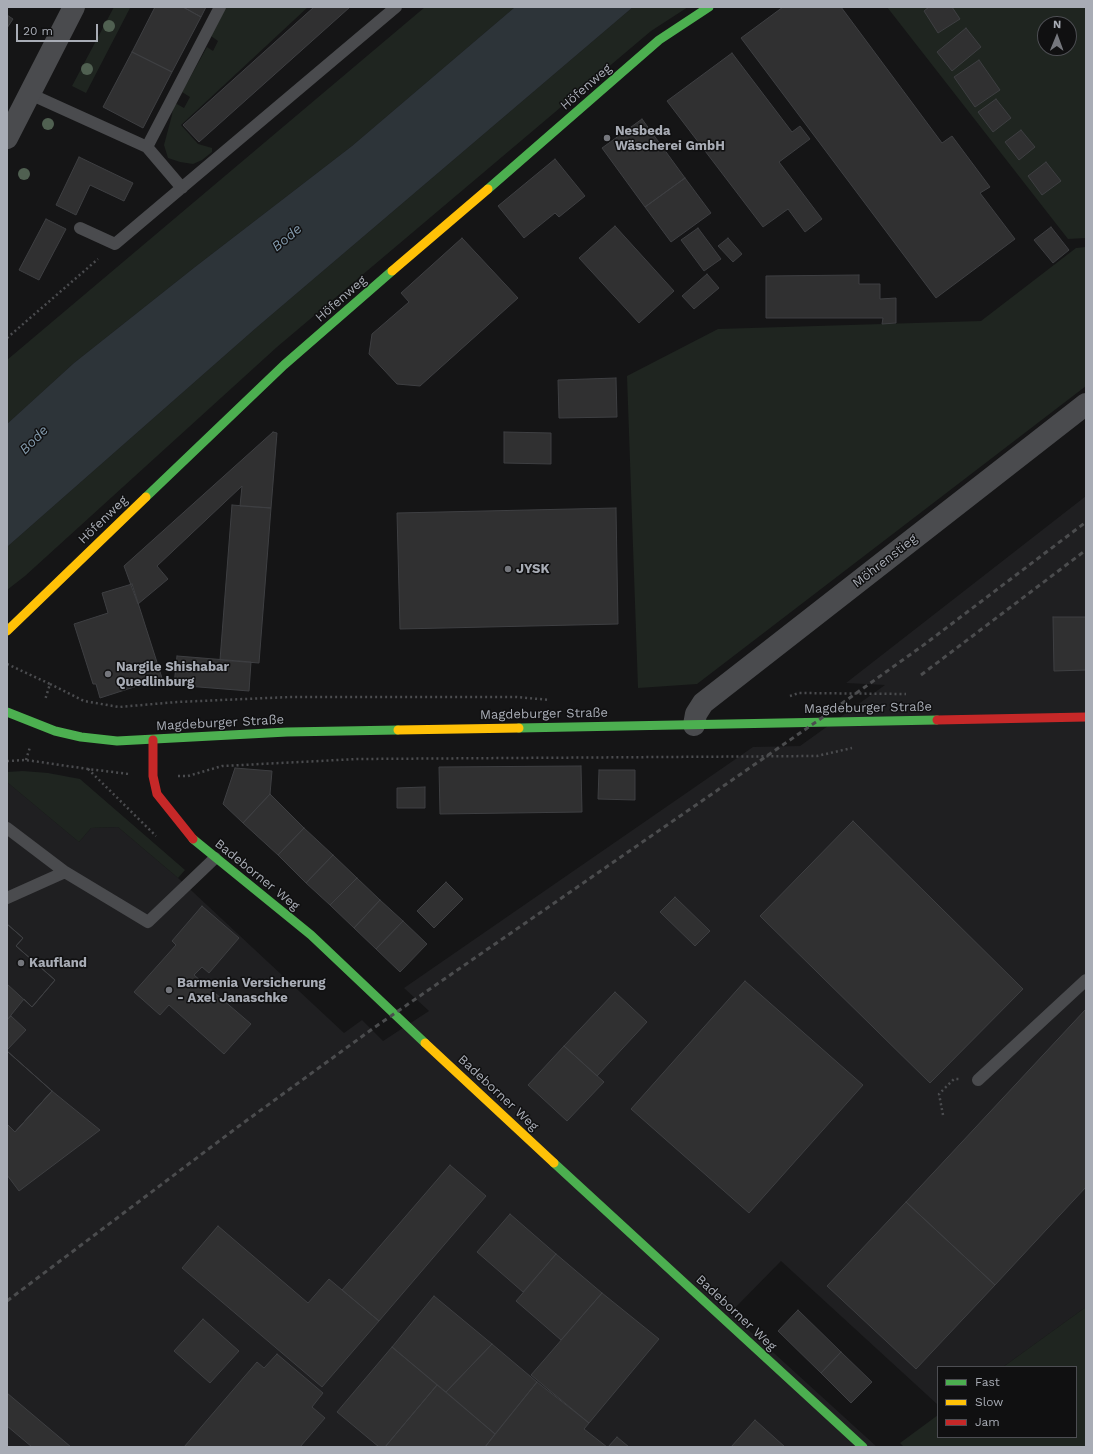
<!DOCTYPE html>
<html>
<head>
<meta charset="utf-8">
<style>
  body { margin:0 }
  #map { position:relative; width:1093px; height:1454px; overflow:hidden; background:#151516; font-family:"Work Sans",sans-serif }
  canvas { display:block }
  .frame { position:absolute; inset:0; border:8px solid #a8acb5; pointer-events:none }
  .legend { position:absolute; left:937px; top:1366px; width:140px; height:72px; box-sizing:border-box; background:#101011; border:1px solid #4d4e53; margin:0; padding:5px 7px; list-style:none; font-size:12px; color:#a8acb5 }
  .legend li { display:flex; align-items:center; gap:8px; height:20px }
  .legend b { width:20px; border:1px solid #4d4e53 }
  .north { position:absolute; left:1037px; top:16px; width:40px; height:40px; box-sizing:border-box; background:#101011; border:1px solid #4d4e53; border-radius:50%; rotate:1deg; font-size:11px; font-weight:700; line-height:16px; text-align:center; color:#a8acb5 }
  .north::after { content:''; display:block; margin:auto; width:14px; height:18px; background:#75777d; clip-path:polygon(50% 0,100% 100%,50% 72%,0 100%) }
  .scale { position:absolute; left:16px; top:24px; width:82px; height:18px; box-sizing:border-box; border:2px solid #a8acb5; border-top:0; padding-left:5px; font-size:12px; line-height:14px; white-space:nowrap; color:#a8acb5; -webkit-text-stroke:3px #101011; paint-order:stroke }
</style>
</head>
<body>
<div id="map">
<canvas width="1093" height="1454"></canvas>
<div class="frame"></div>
<ul class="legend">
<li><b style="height:5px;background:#4caf50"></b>Fast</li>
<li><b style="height:5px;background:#ffc107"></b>Slow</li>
<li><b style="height:5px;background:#c62828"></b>Jam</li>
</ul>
<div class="north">N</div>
<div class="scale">20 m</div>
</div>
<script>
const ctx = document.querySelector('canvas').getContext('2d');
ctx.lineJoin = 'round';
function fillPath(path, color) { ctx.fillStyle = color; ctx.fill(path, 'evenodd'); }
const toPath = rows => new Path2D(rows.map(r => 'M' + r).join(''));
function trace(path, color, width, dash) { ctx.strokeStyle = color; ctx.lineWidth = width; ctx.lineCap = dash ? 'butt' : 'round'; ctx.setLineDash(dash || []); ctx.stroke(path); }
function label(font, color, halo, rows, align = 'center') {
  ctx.font = font + ' "Work Sans",sans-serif'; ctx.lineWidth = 3; ctx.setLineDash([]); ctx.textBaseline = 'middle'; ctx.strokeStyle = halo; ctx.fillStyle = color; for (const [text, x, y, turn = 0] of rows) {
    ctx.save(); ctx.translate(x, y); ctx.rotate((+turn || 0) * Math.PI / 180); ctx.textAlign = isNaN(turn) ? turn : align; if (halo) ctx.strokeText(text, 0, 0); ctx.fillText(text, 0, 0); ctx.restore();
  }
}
fillPath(toPath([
  [1086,496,1086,1307,1003,1367,938,1367,938,1405,781,1261,730,1313,877,1447,7,1447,7,782,79,842,91,828,118,827,178,878,344,1033,362,1020,383,1041,429,1011,404,988,753,747,800,746,885,685,846,683]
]), '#1f1f21');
fillPath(toPath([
  [114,7,127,7,130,8,86,93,72,86],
  [226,7,308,7,181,125,198,144,212,148,212,152,202,160,193,164,180,162,168,158,164,145,172,115,173,107,175,103,184,108,190,97,182,92,207,47,213,51,218,41,211,36],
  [425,7,515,7,352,146,195,267,74,363,7,424,7,360],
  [633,7,688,7,651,31,277,347,25,576,7,590,7,547,256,328],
  [887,7,1086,7,1086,238,1068,239],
  [1045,24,1069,24,1069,48,1045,48],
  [1086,247,1086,386,697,684,638,688,627,376,718,329,981,321,1076,248],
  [23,771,48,773,80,779,185,870,178,878,118,827,91,828,79,842,7,782,7,772],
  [1086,1307,1086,1447,904,1447,900,1443,938,1415,938,1437,1076,1437,1076,1367,1003,1367]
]), '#1f2520');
fillPath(toPath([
  [515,7,633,7,256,328,7,547,7,424,74,363,195,267,352,146]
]), '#2d3439');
const building = toPath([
  [155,7,183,7,201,17,172,72,132,52,155,7],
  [183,7,206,7,201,17,183,7],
  [314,7,350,7,199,142,183,125,314,7],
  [783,7,841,7,942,143,952,136,990,187,980,193,1015,239,936,298,741,38,783,7],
  [929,7,952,7,960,19,938,33,924,11,929,7],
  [7,15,13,19,7,28,7,15],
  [966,28,981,47,952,71,937,52,966,28],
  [132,52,172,72,143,128,103,107,132,52],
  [732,53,792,132,800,126,810,139,779,162,822,219,805,232,788,209,763,227,667,101,732,53],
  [979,60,1000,90,975,107,954,77,979,60],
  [996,99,1011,118,993,132,978,112,996,99],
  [642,119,685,178,645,207,602,148,642,119],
  [1021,130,1035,147,1019,160,1005,142,1021,130],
  [79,157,133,183,124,201,90,185,76,215,56,205,79,157],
  [555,159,585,196,559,217,555,213,524,238,498,206,555,159],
  [1046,162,1061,181,1042,195,1028,176,1046,162],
  [685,178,711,213,671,242,645,207,685,178],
  [46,219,66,229,39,280,19,270,46,219],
  [615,226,674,291,639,323,579,258,615,226],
  [1051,227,1069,250,1053,263,1034,240,1051,227],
  [698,228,721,259,704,271,681,240,698,228],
  [462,238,518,298,420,386,397,384,369,354,372,334,409,302,401,293,462,238],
  [728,238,742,254,733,262,718,246,728,238],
  [707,274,719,288,694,309,682,296,707,274],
  [859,275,859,284,880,284,880,299,896,298,896,323,882,324,883,318,766,318,766,276,859,275],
  [616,378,617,417,559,418,558,380,616,378],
  [273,432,277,433,271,508,240,506,242,486,157,566,168,579,138,604,124,566,273,432],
  [504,432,551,433,551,464,504,463,504,432],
  [232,505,271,508,259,663,220,660,232,505],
  [616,508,618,624,400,629,397,513,616,508],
  [132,584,162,678,100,698,96,684,93,684,74,624,108,613,102,593,132,584],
  [1053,617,1086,617,1086,670,1054,671,1053,617],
  [177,656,251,662,249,691,174,685,177,656],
  [581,766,582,812,440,814,439,767,581,766],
  [235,768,272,771,270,794,243,823,223,804,235,768],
  [599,770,635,770,635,800,598,799,599,770],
  [425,787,425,808,397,808,397,788,425,787],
  [270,794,304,828,278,855,243,823,270,794],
  [853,821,1023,989,930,1083,760,916,853,821],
  [304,828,333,855,306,883,278,855,304,828],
  [333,855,357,878,330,905,306,883,333,855],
  [357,878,380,900,354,928,330,905,357,878],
  [446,882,463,899,434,928,417,911,446,882],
  [675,897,710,931,695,946,660,912,675,897],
  [380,900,403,921,376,949,354,928,380,900],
  [202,906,239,938,209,973,202,967,194,975,251,1024,224,1054,169,1005,160,1015,134,992,176,945,172,941,202,906],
  [403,921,427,944,400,972,376,949,403,921],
  [7,924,23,938,16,946,55,980,32,1007,24,999,7,1020,7,924],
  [7,924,23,938,16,946,55,980,32,1007,7,984,7,924],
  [745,981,863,1085,749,1213,631,1109,745,981],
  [615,992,647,1022,597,1076,564,1046,615,992],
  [1086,1009,1086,1187,995,1285,906,1202,1086,1009],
  [11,1016,26,1030,7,1050,7,1020,11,1016],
  [564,1046,604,1082,567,1121,528,1085,564,1046],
  [7,1051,52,1091,15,1132,7,1124,7,1051],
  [7,1051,52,1091,15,1132,7,1124,7,1051],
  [52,1091,100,1130,19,1191,7,1175,7,1124,15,1132,52,1091],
  [450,1165,486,1196,379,1321,342,1290,450,1165],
  [906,1202,995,1285,916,1369,827,1286,906,1202],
  [510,1214,556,1254,523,1292,477,1252,510,1214],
  [218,1226,308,1303,329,1279,379,1321,322,1387,182,1268,218,1226],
  [556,1254,602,1293,561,1340,516,1301,556,1254],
  [602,1293,659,1339,589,1423,531,1375,602,1293],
  [434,1296,492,1344,446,1392,392,1347,434,1296],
  [798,1310,841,1352,821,1373,778,1331,798,1310],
  [203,1319,239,1351,210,1383,174,1351,203,1319],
  [492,1344,537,1382,495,1434,446,1392,492,1344],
  [392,1347,437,1385,385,1447,379,1447,337,1412,392,1347],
  [841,1352,872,1382,851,1403,821,1373,841,1352],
  [277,1354,323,1393,312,1407,325,1418,300,1447,184,1447,257,1362,264,1368,277,1354],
  [537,1382,589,1423,584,1429,607,1447,485,1447,537,1382],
  [437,1385,495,1434,485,1447,385,1447,437,1385],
  [7,1393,71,1447,32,1447,7,1426,7,1393],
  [755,1420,785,1447,731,1447,755,1420],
  [617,1437,629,1447,608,1447,617,1437]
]);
fillPath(building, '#303031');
trace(building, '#3e3f42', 1);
trace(toPath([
  [7,338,98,259],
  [7,664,50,684,45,700],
  [50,684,84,701,119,707,177,702,290,697,517,697,550,700],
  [790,696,799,693,906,694],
  [26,760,30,747],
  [7,761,26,760,88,769,129,774],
  [88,769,156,836],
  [178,776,188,776,222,766,358,759,817,756,852,748],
  [943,1115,939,1094,954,1079,959,1079]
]), '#4b4c4f', 2.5, [2, 3]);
trace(toPath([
  [30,94,147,147,182,188],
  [147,147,220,7],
  [80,228,115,244,396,7],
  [7,828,65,872,148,922,215,858],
  [7,898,65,872],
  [978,1080,1086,980]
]), '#4a4b4e', 12);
trace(toPath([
  [7,138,74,7],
  [694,725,696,714,703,703,1086,404]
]), '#4a4b4e', 22);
trace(toPath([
  [488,189,659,40,709,7],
  [146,497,284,365,392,271],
  [7,712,55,731,81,737,117,741,287,732,398,730],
  [519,728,937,720],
  [193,839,311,935,425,1043],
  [554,1163,863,1447]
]), '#4caf50', 9);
trace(toPath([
  [392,271,488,189],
  [7,631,146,497],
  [398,730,519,728],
  [425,1043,554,1163]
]), '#ffc107', 9);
trace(toPath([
  [937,720,1086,717],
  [153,740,153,776,157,794,193,839]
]), '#c62828', 9);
trace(toPath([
  [921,675,1086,550],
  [7,1301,239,1126,375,1027,816,722,925,644,1086,522]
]), '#4b4c4e', 3, [5, 4]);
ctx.fillStyle = '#506051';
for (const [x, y] of [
  [109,26],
  [87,69],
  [48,124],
  [24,174]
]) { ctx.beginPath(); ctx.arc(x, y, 6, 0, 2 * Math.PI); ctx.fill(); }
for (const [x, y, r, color] of [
  [607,138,4,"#75777d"],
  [508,569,4,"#75777d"],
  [108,674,4,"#75777d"],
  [21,963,4,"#75777d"],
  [169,990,4,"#75777d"]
]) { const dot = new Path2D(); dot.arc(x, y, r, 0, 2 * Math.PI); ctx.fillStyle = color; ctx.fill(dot); trace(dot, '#101011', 1.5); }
label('13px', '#a8acb5', '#101011', [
  ["Höfenweg",586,87,-41],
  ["Höfenweg",341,299,-41],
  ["Höfenweg",103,520,-44],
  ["Möhrenstieg",885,561,-38],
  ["Magdeburger Straße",868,708,-1],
  ["Magdeburger Straße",544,714,-1],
  ["Magdeburger Straße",220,723,-3],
  ["Badeborner Weg",257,875,39],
  ["Badeborner Weg",498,1093,43],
  ["Badeborner Weg",736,1313,43]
]);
label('bold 13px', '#a8acb5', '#101011', [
  ["Nesbeda",615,131],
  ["Wäscherei GmbH",615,146],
  ["JYSK",516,569],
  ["Nargile Shishabar",116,667],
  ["Quedlinburg",116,682],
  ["Kaufland",29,963],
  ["Barmenia Versicherung",177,983],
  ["- Axel Janaschke",177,998]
], 'left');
label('italic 14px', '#839aac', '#101011', [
  ["Bode",287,238,-40],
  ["Bode",34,440,-45]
]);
</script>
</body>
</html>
